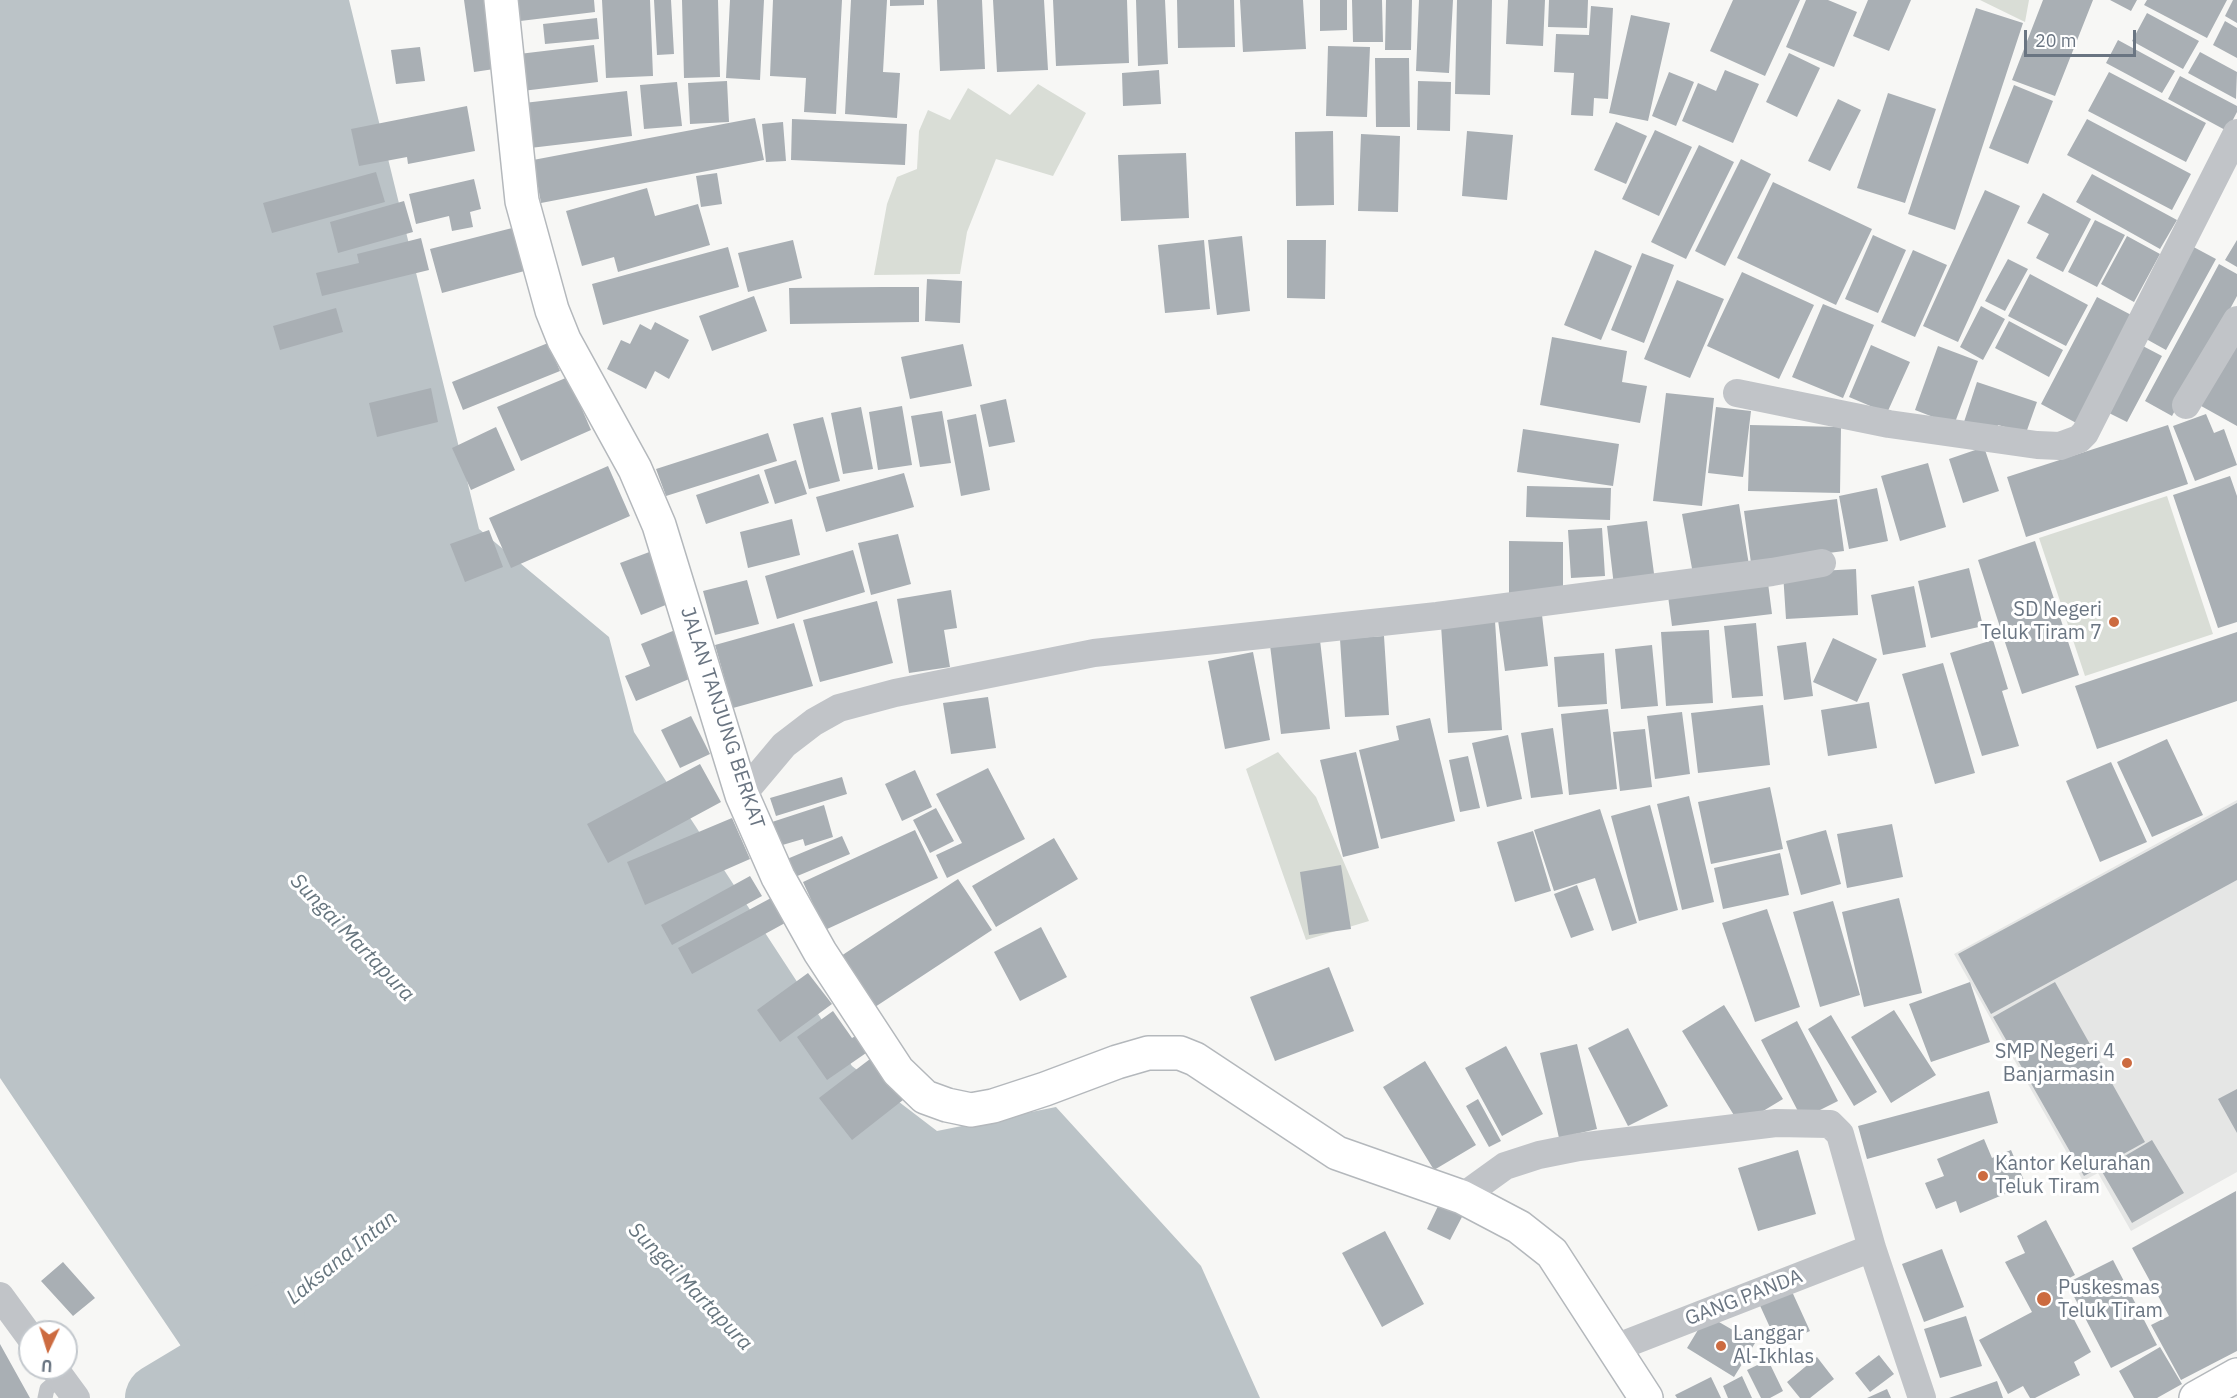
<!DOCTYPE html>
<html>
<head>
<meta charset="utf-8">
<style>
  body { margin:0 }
  #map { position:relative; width:2237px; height:1398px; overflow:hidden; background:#f7f7f5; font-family:"IBM Plex Sans",sans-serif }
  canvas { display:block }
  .north { position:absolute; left:18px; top:1320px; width:60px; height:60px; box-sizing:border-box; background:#fff; border:2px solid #c3c8cd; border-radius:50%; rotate:184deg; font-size:16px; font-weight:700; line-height:24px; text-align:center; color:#6a7582 }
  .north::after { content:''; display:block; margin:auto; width:21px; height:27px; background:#cc6b40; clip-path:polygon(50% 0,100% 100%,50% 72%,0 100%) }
  .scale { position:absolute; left:2024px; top:30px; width:112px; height:27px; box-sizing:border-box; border:3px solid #6a7582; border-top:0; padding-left:8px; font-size:18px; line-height:21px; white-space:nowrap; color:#6a7582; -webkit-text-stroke:4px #fff; paint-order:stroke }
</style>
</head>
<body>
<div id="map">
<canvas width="2237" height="1398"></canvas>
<div class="north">U</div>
<div class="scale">20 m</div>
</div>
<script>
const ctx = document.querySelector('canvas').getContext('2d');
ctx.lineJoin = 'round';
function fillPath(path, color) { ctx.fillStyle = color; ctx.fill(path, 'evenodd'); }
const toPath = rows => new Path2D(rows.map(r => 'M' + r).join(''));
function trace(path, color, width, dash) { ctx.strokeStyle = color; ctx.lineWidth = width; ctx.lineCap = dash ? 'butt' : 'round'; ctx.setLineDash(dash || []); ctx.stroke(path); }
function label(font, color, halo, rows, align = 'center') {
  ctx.font = font + ' "IBM Plex Sans",sans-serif'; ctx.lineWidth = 6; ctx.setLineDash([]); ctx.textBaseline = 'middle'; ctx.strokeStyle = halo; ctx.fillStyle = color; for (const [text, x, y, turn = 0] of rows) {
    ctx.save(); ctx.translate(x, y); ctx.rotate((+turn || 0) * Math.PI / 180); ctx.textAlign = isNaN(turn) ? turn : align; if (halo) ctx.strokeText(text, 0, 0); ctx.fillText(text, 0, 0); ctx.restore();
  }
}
fillPath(toPath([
  [2237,800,2237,1172,2131,1231,2098,1173,2083,1181,1954,954]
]), '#e5e6e5');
fillPath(toPath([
  [1980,0,2029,0,2025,22],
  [1038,84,1086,113,1053,176,996,159,967,232,960,274,874,275,887,204,897,177,917,169,919,131,928,110,950,120,968,88,1010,115],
  [2167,496,2213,634,2085,676,2039,538],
  [1278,752,1316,797,1369,921,1306,940,1246,769]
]), '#d9ddd6');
fillPath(toPath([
  [0,0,349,0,479,529,609,637,634,732,852,1066,937,1131,1056,1107,1201,1266,1260,1398,216,1398,0,1078]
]), '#bbc3c7');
trace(toPath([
  [159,1398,199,1374,271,1316]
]), '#bbc3c7', 68);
fillPath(toPath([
  [464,0,492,0,501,68,474,72],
  [509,0,594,0,595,12,512,22],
  [602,0,650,0,653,76,606,78],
  [654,0,671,0,674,54,657,55],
  [682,0,718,0,720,77,684,78],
  [730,0,764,0,760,80,726,78],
  [773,0,842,0,836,114,804,112,806,78,770,76],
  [851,0,887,0,883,72,900,73,897,118,845,114],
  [890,0,924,0,924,5,890,6],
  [937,0,982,0,985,69,940,71],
  [993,0,1044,0,1048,70,997,72],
  [1053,0,1127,0,1129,63,1056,66],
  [1136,0,1165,0,1168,64,1138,66],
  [1177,0,1234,0,1235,47,1178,48],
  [1240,0,1303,0,1306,49,1243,52],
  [1320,0,1347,0,1347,30,1320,31],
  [1352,0,1382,0,1383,42,1353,42],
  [1386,0,1412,0,1411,50,1385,50],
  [1419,0,1453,0,1449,73,1416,71],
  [1457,0,1492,0,1490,95,1455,94],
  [1508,0,1545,0,1543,46,1506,44],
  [1549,0,1588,0,1587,28,1548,27],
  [1733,0,1800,0,1765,76,1710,51],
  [1806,0,1828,0,1857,12,1834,67,1786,47],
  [1868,0,1911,0,1889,51,1853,36],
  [2043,0,2093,0,2055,96,2012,80],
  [2110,0,2137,0,2131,11],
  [2147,0,2227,0,2207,38,2144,5],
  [2233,0,2237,0,2237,23,2225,16],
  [1591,6,1613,8,1608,99,1594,98,1593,116,1571,115,1574,73,1554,72,1556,34,1589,35],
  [1976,8,2023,23,1955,230,1908,214],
  [2147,13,2199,41,2183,69,2132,41],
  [1631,15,1670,23,1648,121,1609,113],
  [597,18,599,39,545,44,543,24],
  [2225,21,2237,28,2237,58,2213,45],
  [2118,40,2175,71,2162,93,2106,63],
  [594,45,598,82,522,91,519,54],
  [1328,46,1370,47,1367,117,1326,116],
  [420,47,425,81,396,84,391,50],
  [2200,52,2237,72,2236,99,2188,73],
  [1789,53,1820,68,1797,117,1766,102],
  [1375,58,1409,58,1410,127,1376,127],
  [1159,70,1161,104,1123,106,1122,73],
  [1725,70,1759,84,1733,143,1682,121,1698,83,1716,91],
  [1669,72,1694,82,1676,126,1652,116],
  [2109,72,2206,123,2186,162,2088,111],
  [2180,76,2237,106,2237,112,2227,131,2168,99],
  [727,81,729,122,690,124,688,83],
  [1418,81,1451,82,1450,131,1417,130],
  [677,82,682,126,644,129,640,85],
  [2014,85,2053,101,2028,164,1989,148],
  [627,91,632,136,530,148,524,103],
  [1888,93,1936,109,1905,203,1857,188],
  [1838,99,1861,110,1830,171,1808,161],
  [467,106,475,151,408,164,407,157,359,166,351,129],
  [755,118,764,160,541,203,533,160],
  [792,119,907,124,905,165,791,160],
  [2087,119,2191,174,2172,210,2067,155],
  [783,122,786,161,766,162,762,124],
  [1616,122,1647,136,1626,184,1594,170],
  [1655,130,1692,147,1659,216,1622,199],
  [1333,131,1334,205,1296,206,1295,132],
  [1467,131,1513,135,1507,200,1462,196],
  [1361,134,1400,136,1398,212,1358,211],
  [1699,145,1734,162,1686,259,1651,242],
  [1186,153,1189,218,1121,221,1118,155],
  [1741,159,1771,174,1725,266,1695,251],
  [376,172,385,202,272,233,263,203],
  [717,173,722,204,701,207,696,176],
  [2092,174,2177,220,2160,249,2076,202],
  [474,179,481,209,470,212,473,227,452,231,449,216,416,224,409,194],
  [1773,182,1872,229,1836,305,1737,258],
  [647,188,655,216,698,204,710,245,618,272,614,257,582,266,566,211],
  [1985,190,2020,206,1958,342,1923,326],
  [2043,193,2091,219,2063,272,2036,258,2049,234,2027,223],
  [404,201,413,232,338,253,330,222],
  [2095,220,2125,235,2097,287,2068,272],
  [520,226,532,269,442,293,430,249],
  [1873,235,1906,250,1878,313,1845,299],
  [1242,236,1250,311,1217,315,1208,240],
  [2127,236,2160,254,2134,302,2101,284],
  [421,238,429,270,322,296,316,273,359,263,357,254],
  [793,240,802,278,748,292,738,253],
  [1204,240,1210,309,1165,313,1158,245],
  [1287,240,1326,240,1325,299,1287,298],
  [2237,240,2237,267,2225,260],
  [2188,244,2216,259,2166,350,2139,335],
  [728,247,739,287,603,325,592,284],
  [1595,250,1632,266,1601,340,1564,325],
  [1913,250,1947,265,1915,337,1881,322],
  [1642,253,1674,265,1644,343,1611,330],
  [2008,259,2028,269,2005,311,1985,301],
  [2219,264,2237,274,2237,296,2172,416,2145,401],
  [1742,272,1814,305,1779,379,1707,346],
  [2030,274,2088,305,2066,346,2008,316],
  [927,279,962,281,960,323,925,321],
  [1677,280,1724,299,1690,378,1644,359],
  [882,287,919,287,919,322,790,324,789,288],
  [754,296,767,331,712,351,699,316],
  [2097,297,2137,318,2080,425,2041,404],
  [1823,304,1874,325,1843,398,1792,377],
  [1981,306,2005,319,1983,360,1960,347],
  [336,308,343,332,280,350,273,326],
  [2009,321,2063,350,2049,377,1995,348],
  [655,322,689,340,669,379,655,371,646,389,607,369,621,340,630,344,640,324,651,330],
  [2237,327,2237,426,2194,402],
  [1552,337,1627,351,1622,382,1647,386,1640,423,1540,405],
  [548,343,560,371,463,410,452,382],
  [963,344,972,386,910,399,901,357],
  [2139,344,2162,356,2127,422,2103,410],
  [1871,345,1910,362,1887,413,1849,397],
  [1938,346,1978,361,1954,425,1915,410],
  [568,377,591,430,521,461,497,407],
  [1977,382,2037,402,2026,433,1998,425,1996,432,1964,422],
  [431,388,438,422,377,437,369,403],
  [1666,393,1714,398,1702,506,1653,501],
  [1006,399,1015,442,989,447,980,405],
  [902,406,912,465,878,470,869,412],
  [861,407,873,469,843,474,831,413],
  [1716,407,1751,411,1743,477,1708,473],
  [942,411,951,463,920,467,911,416],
  [976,414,990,490,961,496,947,420],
  [2206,414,2214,433,2224,429,2237,465,2195,481,2173,426],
  [823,417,840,481,809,489,793,424],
  [1750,425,1841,427,1840,493,1748,491],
  [2168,425,2188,484,2026,537,2007,477],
  [496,427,515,470,471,490,452,448],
  [1523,429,1619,444,1613,486,1517,472],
  [768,433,777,461,666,496,656,469],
  [1984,447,1999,491,1963,503,1949,459],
  [796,460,807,494,775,504,764,470],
  [1928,463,1946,527,1900,541,1881,476],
  [608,466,630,516,511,568,489,518],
  [904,473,914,507,826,532,816,497],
  [759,474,769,503,706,524,696,495],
  [2230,476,2237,496,2237,622,2218,628,2173,495],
  [1527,486,1611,488,1610,520,1526,517],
  [1877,488,1888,541,1849,549,1839,496],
  [1837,499,1844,551,1751,563,1744,511],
  [1739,504,1749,565,1693,574,1682,514],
  [792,519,800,555,748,568,740,532],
  [1647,521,1655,581,1614,586,1607,526],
  [1602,528,1605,576,1571,578,1568,530],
  [489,530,503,567,465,582,450,544],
  [898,534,911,584,871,595,858,543],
  [1509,541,1563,542,1563,594,1509,593],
  [2035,541,2079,675,2022,694,1978,560],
  [853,550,865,592,777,619,765,576],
  [652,551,673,602,641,615,620,563],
  [1969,568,1983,626,1931,638,1918,581],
  [1856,569,1858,615,1786,619,1783,573],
  [747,580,759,624,715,635,703,591],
  [1768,583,1772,614,1672,626,1668,596],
  [1914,586,1926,647,1883,655,1871,595],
  [951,590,957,628,944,630,950,667,909,673,897,599],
  [877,601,893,663,820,682,803,620],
  [1542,615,1548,666,1505,671,1498,620],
  [1495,621,1502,730,1448,733,1441,625],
  [794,623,813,686,733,708,715,645],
  [1756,623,1763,696,1732,698,1724,626],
  [680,628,699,675,636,701,625,676,650,666,641,644],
  [1709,630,1713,703,1666,706,1661,632],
  [2237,632,2237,701,2097,749,2075,686],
  [1384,636,1389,715,1345,717,1340,639],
  [1833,638,1877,659,1857,702,1813,682],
  [1320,640,1330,729,1281,734,1270,645],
  [1993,640,2008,689,2002,691,2019,746,1982,756,1950,653],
  [1806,642,1813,696,1784,700,1777,646],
  [1652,645,1658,706,1621,709,1615,649],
  [1253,652,1270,740,1225,749,1208,661],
  [1604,653,1607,704,1558,707,1554,657],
  [1943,663,1975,773,1935,784,1902,674],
  [988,697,996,748,951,754,943,703],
  [1869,702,1877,748,1828,756,1821,710],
  [1763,705,1770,765,1698,773,1691,713],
  [1608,709,1617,789,1569,795,1561,714],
  [1682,712,1690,774,1655,779,1647,716],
  [691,716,710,754,680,768,661,730],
  [1430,718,1455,821,1381,839,1359,750,1399,740,1396,726],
  [1553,728,1563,794,1531,798,1521,733],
  [1645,729,1652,787,1620,791,1613,732],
  [1508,735,1522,799,1487,807,1472,743],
  [2167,739,2203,815,2152,837,2117,762],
  [1356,752,1379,848,1343,857,1320,760],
  [1468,756,1480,808,1460,812,1449,760],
  [2111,762,2147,842,2100,862,2066,781],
  [700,764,721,802,608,863,587,824],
  [988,768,1025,839,947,878,936,855,962,843,936,794],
  [915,770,932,807,902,821,885,784],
  [842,777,847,794,776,816,770,798],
  [1770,787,1783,849,1711,864,1698,802],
  [1689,796,1714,902,1682,910,1657,804],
  [2237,803,2237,880,1991,1014,1958,954],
  [824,805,833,837,805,846,803,839,779,846,772,822],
  [1650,805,1678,910,1639,921,1611,816],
  [936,808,954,841,930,853,913,820],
  [1600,809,1637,923,1612,931,1595,878,1554,891,1534,830],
  [732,818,750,859,645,905,627,862],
  [1892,824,1903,877,1847,888,1837,834],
  [915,830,938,878,825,930,803,882],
  [1826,830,1841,884,1801,895,1786,841],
  [1533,831,1551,891,1515,902,1497,842],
  [842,836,850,854,795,877,787,859],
  [1054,838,1078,879,996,927,972,886],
  [1780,853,1789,895,1723,909,1714,868],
  [1341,865,1351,929,1309,935,1300,872],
  [750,876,762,896,672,945,661,925],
  [958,879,992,930,875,1007,841,956],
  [1577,885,1594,930,1571,938,1554,894],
  [771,898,785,923,692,974,678,948],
  [1899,898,1922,993,1864,1007,1842,912],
  [1833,901,1860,995,1820,1007,1793,912],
  [1767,909,1800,1007,1755,1022,1722,923],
  [1041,927,1067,977,1020,1001,994,952],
  [1329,967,1354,1031,1275,1061,1250,997],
  [808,973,832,1004,780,1042,757,1010],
  [1970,982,1990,1042,1931,1062,1909,1004],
  [2055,982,2145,1142,2084,1176,1993,1017],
  [1724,1005,1783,1099,1740,1125,1682,1031],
  [1894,1010,1936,1075,1891,1103,1851,1037],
  [833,1011,852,1038,857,1035,869,1051,827,1080,797,1037],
  [1831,1015,1877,1092,1854,1106,1808,1029],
  [1797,1021,1838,1101,1802,1119,1761,1040],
  [1628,1028,1668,1106,1628,1126,1588,1048],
  [1577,1044,1597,1129,1559,1138,1540,1053],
  [1506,1046,1543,1114,1502,1136,1465,1068],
  [870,1059,903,1100,852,1140,819,1098],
  [1425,1061,1476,1145,1434,1170,1383,1087],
  [2237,1089,2237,1133,2218,1099],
  [1989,1091,1998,1123,1867,1159,1858,1126],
  [1478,1099,1501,1141,1489,1147,1466,1106],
  [1984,1139,1992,1158,2011,1150,2026,1185,1960,1213,1956,1201,1936,1209,1925,1183,1944,1176,1937,1159],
  [2152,1140,2184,1193,2132,1223,2101,1170],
  [1798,1150,1816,1214,1758,1231,1738,1168],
  [2236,1191,2237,1351,2181,1380,2151,1325,2169,1316,2132,1248],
  [1439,1204,1463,1215,1450,1240,1427,1229],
  [2046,1220,2075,1275,2056,1285,2091,1352,2074,1362,2080,1375,2035,1398,2030,1398,2023,1386,2008,1394,1979,1340,2032,1312,2005,1262,2025,1253,2017,1236],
  [1385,1231,1424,1304,1382,1327,1342,1253],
  [1942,1249,1964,1307,1924,1322,1902,1264],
  [2113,1260,2157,1345,2111,1368,2067,1283],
  [63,1262,95,1298,73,1316,41,1281],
  [1789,1285,1810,1331,1778,1345,1757,1299],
  [1707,1315,1755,1343,1734,1377,1687,1348],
  [1966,1316,1982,1366,1940,1378,1924,1329],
  [0,1344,30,1398,0,1398],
  [2160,1347,2182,1384,2157,1398,2134,1398,2119,1371],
  [1879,1355,1894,1374,1870,1392,1855,1373],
  [1817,1357,1834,1379,1810,1398,1800,1398,1787,1382],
  [1768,1360,1783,1391,1770,1398,1761,1398,1747,1370],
  [1742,1376,1752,1398,1728,1398,1723,1386],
  [1711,1377,1721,1398,1677,1398,1675,1395],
  [1997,1381,2003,1398,1949,1398],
  [1887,1389,1891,1398,1867,1398]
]), '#a9afb4');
const secondary = toPath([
  [501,0,522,201,552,310,564,340,635,469,659,525,742,795,778,877,820,952,898,1071,925,1097,947,1105,971,1110,993,1106,1045,1089,1117,1062,1148,1053,1180,1053,1195,1059,1337,1153,1462,1197,1519,1227,1552,1253,1646,1398],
  [2196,1398,2237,1375]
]);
trace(secondary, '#b4b8bc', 36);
trace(toPath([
  [45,1398,47,1389,61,1377]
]), '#c1c4c8', 15);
trace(toPath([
  [1737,393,1889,424,2037,445,2060,446,2079,439,2085,433,2237,133],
  [2186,405,2237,320],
  [742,795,784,745,814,722,839,708,895,693,1094,653,1437,616,1772,572,1822,563],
  [1462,1197,1505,1166,1539,1155,1579,1147,1776,1123,1830,1124,1840,1134,1872,1248,1922,1398],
  [0,1296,30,1337],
  [1615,1348,1872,1248],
  [54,1368,76,1398]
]), '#c1c4c8', 28);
trace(secondary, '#fff', 33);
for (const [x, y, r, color] of [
  [2114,622,6,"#cc6b40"],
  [2127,1063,6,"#cc6b40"],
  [1983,1176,6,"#cc6b40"],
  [2044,1299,8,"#cc6b40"],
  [1721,1346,6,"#cc6b40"]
]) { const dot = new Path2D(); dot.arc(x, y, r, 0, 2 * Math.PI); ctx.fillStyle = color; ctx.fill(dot); trace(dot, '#fff', 2); }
label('20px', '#6a7582', '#fff', [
  ["SD Negeri",2102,610,"right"],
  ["Teluk Tiram 7",2102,633,"right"],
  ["SMP Negeri 4",2115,1052,"right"],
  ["Banjarmasin",2115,1075,"right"],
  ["Kantor Kelurahan",1995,1164],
  ["Teluk Tiram",1995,1187],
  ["Puskesmas",2058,1288],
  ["Teluk Tiram",2058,1311],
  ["Langgar",1733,1334],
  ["Al-Ikhlas",1733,1357]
], 'left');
label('20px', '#6a7582', '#fff', [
  ["JALAN TANJUNG BERKAT",722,718,72],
  ["GANG PANDA",1744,1298,-21]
]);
label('italic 21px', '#66757e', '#fff', [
  ["Sungai Martapura",352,938,46],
  ["Laksana Intan",342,1258,-39],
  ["Sungai Martapura",690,1287,46]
]);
</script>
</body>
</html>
